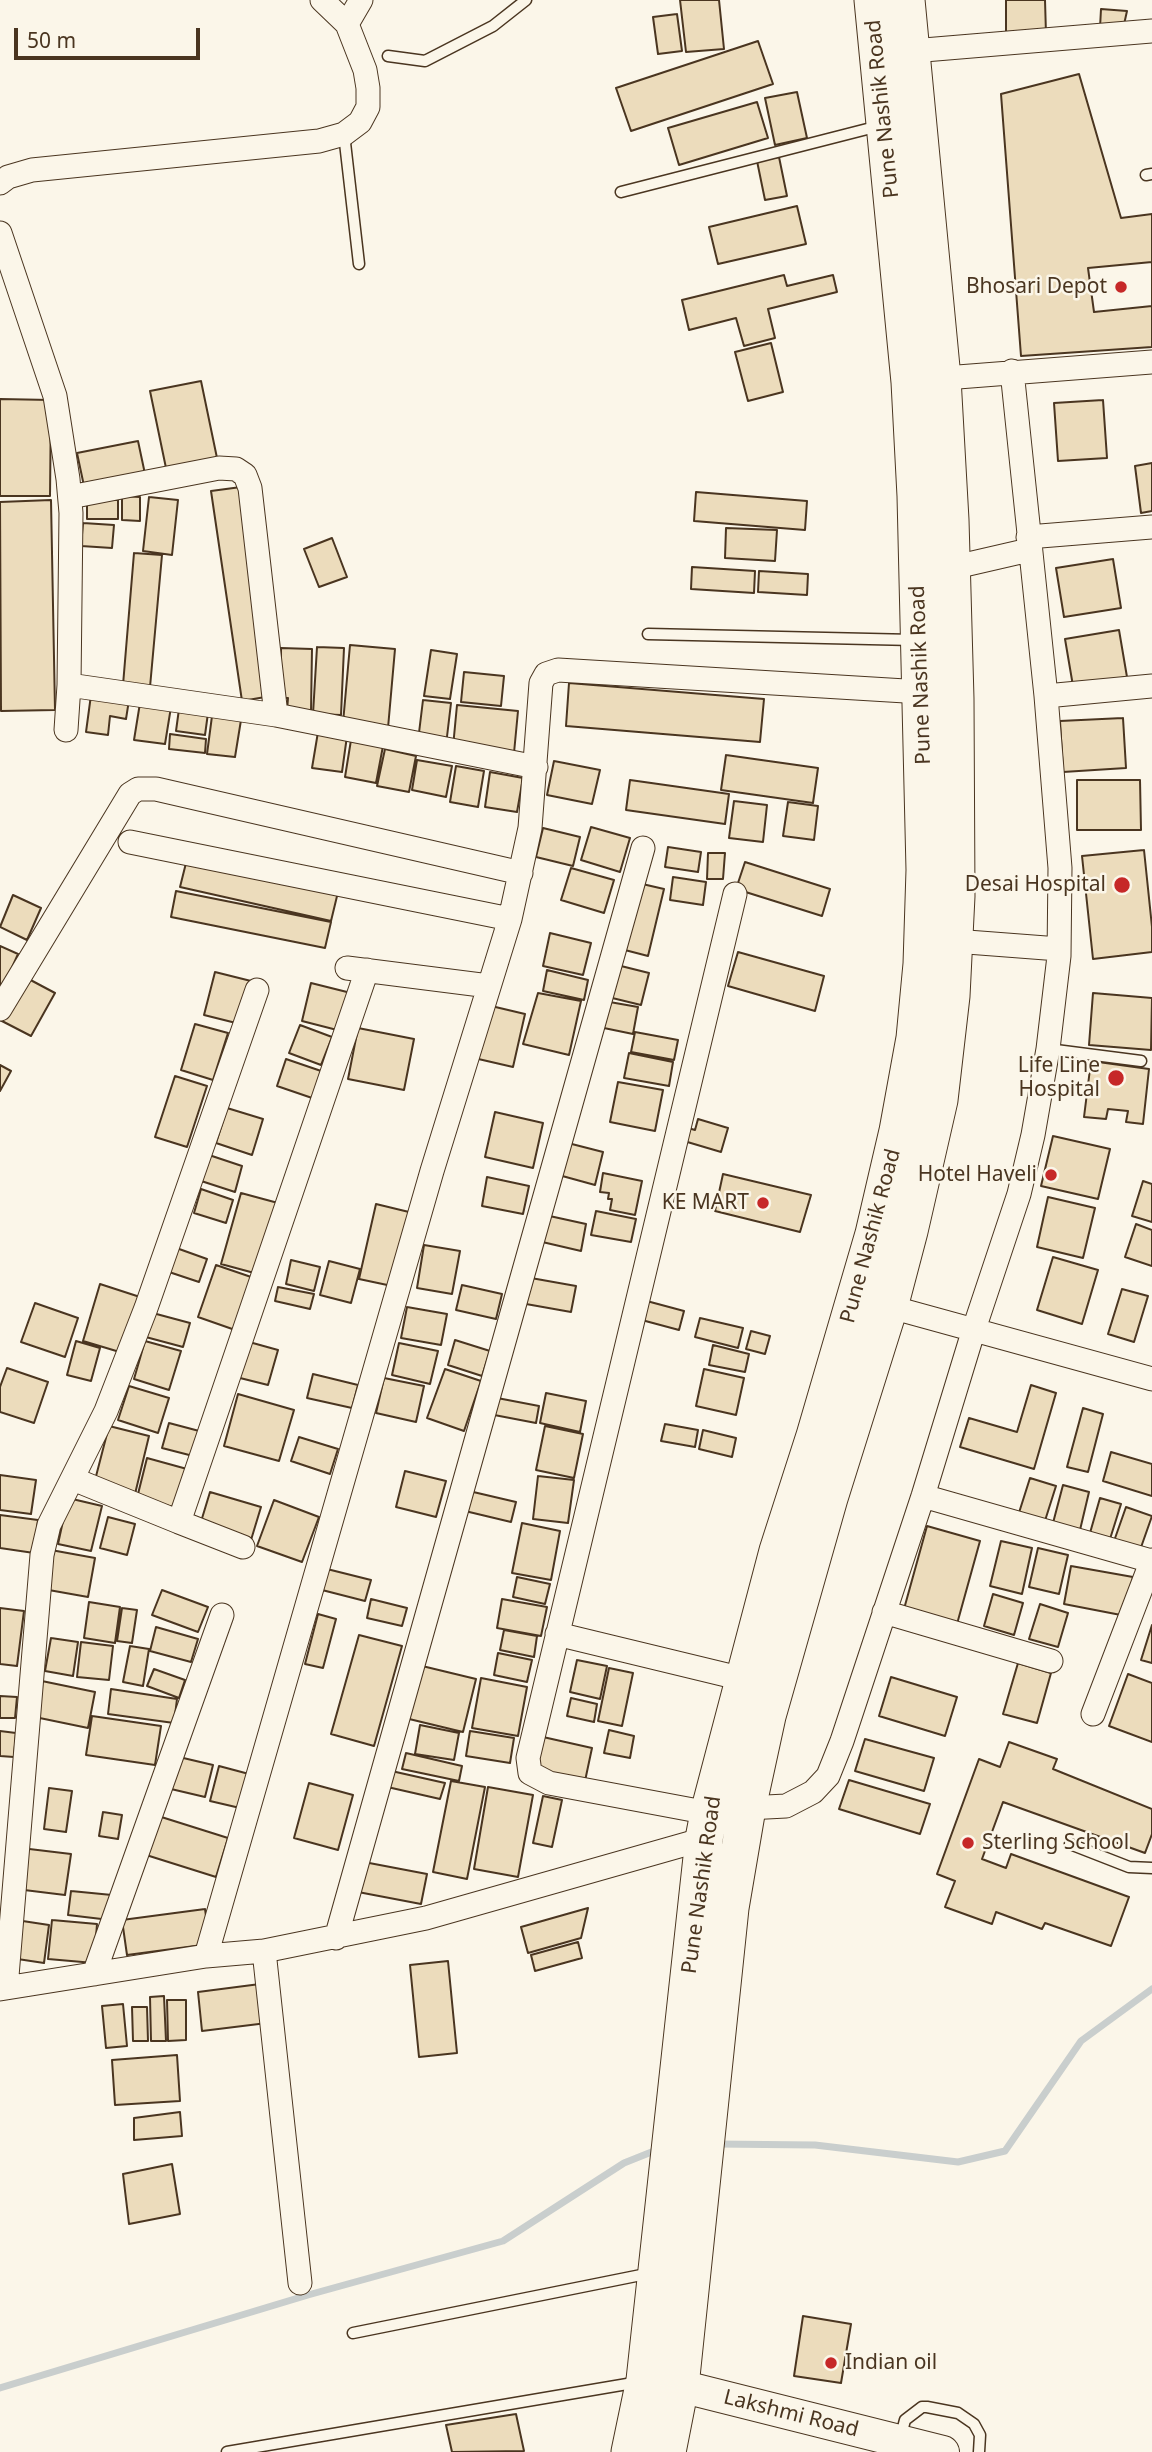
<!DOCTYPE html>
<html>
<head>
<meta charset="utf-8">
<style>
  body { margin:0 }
  #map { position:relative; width:1152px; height:2452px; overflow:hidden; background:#fbf6e9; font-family:"Noto Sans",sans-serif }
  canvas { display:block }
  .scale { position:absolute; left:14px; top:28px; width:186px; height:32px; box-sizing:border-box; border:4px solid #4a3520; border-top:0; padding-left:9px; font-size:21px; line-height:24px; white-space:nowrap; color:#4a3520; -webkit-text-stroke:5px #fbf6e9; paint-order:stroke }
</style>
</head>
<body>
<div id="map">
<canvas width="1152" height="2452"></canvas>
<div class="scale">50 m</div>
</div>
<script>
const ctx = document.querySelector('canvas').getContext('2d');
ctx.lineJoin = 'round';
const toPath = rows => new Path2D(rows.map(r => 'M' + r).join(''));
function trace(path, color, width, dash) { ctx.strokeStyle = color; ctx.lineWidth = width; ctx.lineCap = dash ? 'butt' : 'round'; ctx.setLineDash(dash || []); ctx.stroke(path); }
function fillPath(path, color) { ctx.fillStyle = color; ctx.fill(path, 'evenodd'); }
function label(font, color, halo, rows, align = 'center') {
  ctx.font = font + ' "Noto Sans",sans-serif'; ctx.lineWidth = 5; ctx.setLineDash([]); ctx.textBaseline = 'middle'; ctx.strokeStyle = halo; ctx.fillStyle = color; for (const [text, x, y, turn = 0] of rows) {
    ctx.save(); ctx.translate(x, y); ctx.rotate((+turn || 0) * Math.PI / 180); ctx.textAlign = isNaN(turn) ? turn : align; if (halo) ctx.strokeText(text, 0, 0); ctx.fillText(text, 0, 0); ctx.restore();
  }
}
trace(toPath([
  [715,2144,815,2145,958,2162,1005,2151,1081,2041,1152,1989],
  [0,2388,308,2295,503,2241,624,2163,659,2149]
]), '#c9cecd', 7);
const building = toPath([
  [680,0,719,0,724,49,686,52,680,0],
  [1006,0,1045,0,1046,34,1006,35,1006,0],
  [1101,9,1127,11,1123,29,1100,28,1101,9],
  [677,14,682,51,658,54,653,17,677,14],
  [758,41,773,84,631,131,616,88,758,41],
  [1079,74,1121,218,1152,214,1152,347,1021,356,1001,94,1079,74],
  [797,92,807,138,775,145,765,98,797,92],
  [757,102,768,138,679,165,668,128,757,102],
  [779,157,787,196,765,200,757,161,779,157],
  [797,206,806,244,718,264,709,227,797,206],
  [1152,262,1152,306,1094,312,1088,268,1152,262],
  [784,275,787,286,833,275,837,292,768,309,775,338,744,346,736,318,689,330,682,300,784,275],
  [771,343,783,392,748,401,735,352,771,343],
  [201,381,217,458,166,468,150,391,201,381],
  [0,399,51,400,50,496,0,496,0,399],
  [1103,400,1107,458,1058,461,1054,403,1103,400],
  [138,441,145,474,84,486,77,453,138,441],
  [1152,463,1152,511,1141,513,1135,466,1152,463],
  [241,487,271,696,242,701,211,491,241,487],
  [696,492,807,501,805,530,694,521,696,492],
  [122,496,140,497,140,521,122,520,122,496],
  [149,497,178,500,172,555,143,551,149,497],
  [87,499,118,500,118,519,87,519,87,499],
  [51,500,55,710,1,711,0,502,51,500],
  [83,523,114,525,112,548,81,546,83,523],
  [726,528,777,530,775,561,725,558,726,528],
  [332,538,347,577,319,587,304,549,332,538],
  [134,553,162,555,150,687,123,685,134,553],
  [1113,559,1121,608,1064,617,1056,568,1113,559],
  [692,567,755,571,754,593,691,589,692,567],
  [759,571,808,574,807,595,758,592,759,571],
  [1119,630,1127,677,1073,686,1065,639,1119,630],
  [350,645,395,649,388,728,343,723,350,645],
  [317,647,344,648,341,715,313,714,317,647],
  [281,648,312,649,311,712,287,711,288,698,281,698,281,648],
  [431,650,457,654,450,699,424,696,431,650],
  [464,672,504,676,501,706,461,702,464,672],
  [569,683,764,699,760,742,566,726,569,683],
  [91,695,129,700,126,719,110,716,108,735,86,732,91,695],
  [423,700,451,703,446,745,418,741,423,700],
  [140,703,171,707,165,744,134,740,140,703],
  [457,705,518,711,514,753,453,747,457,705],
  [179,709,208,713,205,735,176,731,179,709],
  [212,716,241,720,235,757,207,754,212,716],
  [1123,718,1126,768,1063,772,1060,721,1123,718],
  [318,732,347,736,342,772,312,768,318,732],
  [170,734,206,739,205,753,169,749,170,734],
  [351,740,383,746,376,783,345,777,351,740],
  [385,749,416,756,409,792,377,786,385,749],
  [726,755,818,768,813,803,721,790,726,755],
  [417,760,452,766,446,797,412,790,417,760],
  [554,761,600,770,592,804,547,795,554,761],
  [456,766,484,771,478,807,450,802,456,766],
  [490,772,523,778,517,812,485,807,490,772],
  [630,780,729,794,725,824,626,810,630,780],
  [1077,780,1140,780,1141,830,1077,830,1077,780],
  [734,801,767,805,763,842,729,838,734,801],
  [788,802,818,806,814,840,783,836,788,802],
  [591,827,630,838,620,872,581,860,591,827],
  [543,828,580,837,573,866,536,857,543,828],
  [668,847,701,852,698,872,665,867,668,847],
  [1144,850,1152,927,1152,952,1093,959,1082,856,1144,850],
  [708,853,725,853,723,879,707,879,708,853],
  [187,859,338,892,331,921,180,887,187,859],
  [745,862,830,889,822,916,736,889,745,862],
  [571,868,614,880,604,913,561,900,571,868],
  [673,877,706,882,703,905,670,900,673,877],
  [638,883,664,889,648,956,621,949,638,883],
  [176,891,331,922,325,948,171,917,176,891],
  [13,895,41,908,27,940,0,927,13,895],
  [550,933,591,943,583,975,543,966,550,933],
  [0,946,18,954,3,988,0,986,0,946],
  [738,952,824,976,815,1011,728,986,738,952],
  [613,964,649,973,641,1005,604,996,613,964],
  [547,970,588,980,584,1000,543,991,547,970],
  [215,972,251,981,240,1024,204,1015,215,972],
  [23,976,55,993,31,1036,0,1020,23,976],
  [311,983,351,993,341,1031,302,1021,311,983],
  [538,993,581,1001,569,1055,523,1044,538,993],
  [1093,993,1152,998,1151,1050,1089,1045,1093,993],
  [604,1001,638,1007,633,1034,599,1027,604,1001],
  [487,1005,525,1014,513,1067,474,1058,487,1005],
  [195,1024,228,1033,213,1080,181,1070,195,1024],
  [300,1025,332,1037,321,1065,289,1053,300,1025],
  [358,1028,414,1039,404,1090,348,1079,358,1028],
  [635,1032,678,1040,674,1060,631,1052,635,1032],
  [629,1053,673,1062,669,1086,624,1078,629,1053],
  [286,1059,324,1072,315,1099,277,1086,286,1059],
  [1091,1061,1149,1069,1143,1124,1126,1122,1128,1111,1108,1109,1106,1119,1084,1117,1091,1061],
  [0,1065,11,1071,0,1091,0,1065],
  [175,1076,207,1086,187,1147,155,1137,175,1076],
  [618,1082,663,1090,655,1131,610,1122,618,1082],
  [227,1108,263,1119,252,1155,216,1143,227,1108],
  [495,1112,543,1123,533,1168,485,1157,495,1112],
  [698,1119,728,1128,721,1152,684,1141,688,1128,695,1130,698,1119],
  [1053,1136,1110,1149,1098,1199,1041,1186,1053,1136],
  [564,1142,603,1152,595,1185,555,1174,564,1142],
  [203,1153,242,1166,235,1192,195,1179,203,1153],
  [603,1173,642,1181,635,1215,610,1210,612,1199,608,1199,609,1193,600,1192,603,1173],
  [723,1174,811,1195,800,1232,715,1211,723,1174],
  [487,1177,529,1186,523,1214,482,1206,487,1177],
  [1143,1181,1152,1184,1152,1222,1132,1216,1143,1181],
  [201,1189,233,1200,226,1223,194,1213,201,1189],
  [241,1193,278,1203,258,1274,221,1264,241,1193],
  [1048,1197,1095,1208,1083,1258,1037,1247,1048,1197],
  [376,1204,409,1212,392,1286,359,1279,376,1204],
  [596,1211,636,1219,631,1242,591,1235,596,1211],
  [545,1215,586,1224,581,1251,538,1241,545,1215],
  [1136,1224,1152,1230,1152,1266,1125,1257,1136,1224],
  [168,1245,207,1259,199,1282,160,1269,168,1245],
  [424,1245,460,1251,452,1294,417,1288,424,1245],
  [1053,1257,1098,1270,1082,1324,1037,1310,1053,1257],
  [291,1260,320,1267,314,1291,286,1284,291,1260],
  [329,1261,360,1269,351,1303,320,1295,329,1261],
  [216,1265,257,1279,238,1331,198,1317,216,1265],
  [531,1278,576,1286,571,1312,526,1304,531,1278],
  [100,1284,140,1297,123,1353,83,1341,100,1284],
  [462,1285,502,1294,496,1319,456,1310,462,1285],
  [278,1287,314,1294,310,1309,275,1301,278,1287],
  [1122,1289,1148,1296,1134,1342,1108,1334,1122,1289],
  [643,1300,684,1311,679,1330,638,1319,643,1300],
  [35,1303,78,1318,65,1357,21,1342,35,1303],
  [407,1307,447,1314,441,1345,401,1338,407,1307],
  [149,1312,190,1323,183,1347,142,1336,149,1312],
  [700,1318,743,1328,738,1348,695,1337,700,1318],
  [751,1331,770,1336,765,1354,746,1349,751,1331],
  [242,1340,278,1350,268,1385,232,1376,242,1340],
  [455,1340,490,1351,482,1376,448,1365,455,1340],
  [76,1341,100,1348,91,1381,67,1375,76,1341],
  [145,1341,181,1351,169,1390,134,1379,145,1341],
  [399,1343,438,1351,430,1384,392,1375,399,1343],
  [713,1345,749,1354,745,1372,709,1365,713,1345],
  [7,1368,48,1382,34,1423,0,1412,0,1387,7,1368],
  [445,1369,481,1381,464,1431,427,1418,445,1369],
  [704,1369,744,1378,736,1415,696,1406,704,1369],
  [313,1374,358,1385,352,1408,307,1398,313,1374],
  [384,1378,424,1386,416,1422,376,1413,384,1378],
  [1031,1385,1056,1393,1034,1469,960,1447,969,1418,1017,1432,1031,1385],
  [129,1386,169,1398,158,1433,118,1420,129,1386],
  [546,1393,586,1401,580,1432,540,1423,546,1393],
  [238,1394,294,1410,279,1461,224,1446,238,1394],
  [492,1397,539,1406,536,1423,489,1414,492,1397],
  [1083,1408,1103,1414,1088,1472,1067,1467,1083,1408],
  [169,1423,203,1432,197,1457,162,1448,169,1423],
  [665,1424,698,1430,695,1447,661,1441,665,1424],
  [109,1426,149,1436,135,1494,94,1484,109,1426],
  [545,1426,583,1434,574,1478,536,1470,545,1426],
  [703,1430,736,1438,732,1457,699,1449,703,1430],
  [299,1437,338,1449,330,1474,291,1461,299,1437],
  [1111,1452,1152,1464,1152,1496,1103,1481,1111,1452],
  [147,1458,187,1469,177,1508,137,1498,147,1458],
  [405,1471,446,1481,436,1517,396,1507,405,1471],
  [0,1475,36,1480,31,1514,0,1510,0,1475],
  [538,1476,574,1480,568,1523,533,1519,538,1476],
  [1030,1478,1056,1486,1043,1527,1017,1519,1030,1478],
  [1063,1485,1089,1492,1080,1530,1053,1523,1063,1485],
  [469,1491,516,1502,511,1522,465,1511,469,1491],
  [210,1492,261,1507,251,1540,200,1525,210,1492],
  [68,1498,102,1506,91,1551,58,1544,68,1498],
  [1100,1498,1121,1504,1110,1539,1090,1533,1100,1498],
  [274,1500,319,1517,302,1562,257,1546,274,1500],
  [1126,1507,1152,1516,1139,1553,1113,1544,1126,1507],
  [0,1515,38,1520,34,1553,0,1548,0,1515],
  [108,1517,135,1524,127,1555,100,1548,108,1517],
  [522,1523,560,1531,551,1580,512,1573,522,1523],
  [927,1526,980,1541,957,1624,904,1609,927,1526],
  [1001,1541,1032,1548,1022,1594,990,1586,1001,1541],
  [1038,1548,1068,1555,1059,1594,1029,1587,1038,1548],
  [51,1550,95,1558,88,1597,43,1589,51,1550],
  [1071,1566,1133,1577,1126,1616,1064,1604,1071,1566],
  [327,1569,371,1580,365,1601,322,1590,327,1569],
  [517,1577,550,1584,545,1604,513,1597,517,1577],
  [162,1590,208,1607,198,1632,152,1615,162,1590],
  [993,1594,1023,1603,1014,1635,984,1626,993,1594],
  [371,1599,407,1608,402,1626,367,1618,371,1599],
  [502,1599,547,1607,541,1636,497,1628,502,1599],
  [89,1602,120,1607,115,1643,84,1638,89,1602],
  [1040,1604,1068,1613,1058,1647,1029,1639,1040,1604],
  [0,1608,24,1611,17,1666,0,1664,0,1608],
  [122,1608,137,1610,132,1643,117,1641,122,1608],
  [318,1614,336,1619,323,1668,305,1664,318,1614],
  [1152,1625,1152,1663,1141,1660,1152,1625],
  [156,1627,198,1639,191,1662,150,1651,156,1627],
  [504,1630,537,1636,534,1657,500,1650,504,1630],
  [359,1635,402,1646,374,1746,331,1734,359,1635],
  [51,1638,78,1642,73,1676,45,1671,51,1638],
  [81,1642,113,1646,109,1680,77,1677,81,1642],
  [130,1646,149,1649,143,1686,123,1682,130,1646],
  [498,1653,532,1660,527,1682,494,1675,498,1653],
  [577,1660,607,1666,600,1699,570,1692,577,1660],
  [1018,1663,1051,1673,1037,1723,1003,1714,1018,1663],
  [418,1665,476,1679,463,1732,405,1718,418,1665],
  [609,1668,633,1673,622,1726,598,1721,609,1668],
  [154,1669,185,1680,179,1698,147,1686,154,1669],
  [1128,1674,1152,1683,1152,1742,1109,1726,1128,1674],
  [891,1677,957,1697,945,1736,879,1716,891,1677],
  [481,1678,527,1687,518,1736,472,1728,481,1678],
  [37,1680,95,1692,88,1728,30,1716,37,1680],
  [111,1689,177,1699,174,1723,108,1714,111,1689],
  [0,1696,17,1697,15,1718,0,1718,0,1696],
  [571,1698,597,1704,594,1722,567,1716,571,1698],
  [92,1716,161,1726,155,1765,86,1755,92,1716],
  [420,1725,459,1733,454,1760,415,1754,420,1725],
  [609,1730,634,1736,630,1758,604,1753,609,1730],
  [0,1731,16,1733,14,1757,0,1756,0,1731],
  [470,1731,514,1738,510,1763,466,1756,470,1731],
  [543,1737,592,1748,585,1781,537,1771,543,1737],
  [865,1739,934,1758,924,1791,855,1771,865,1739],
  [1009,1742,1057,1759,1053,1769,1152,1809,1152,1834,1145,1853,1003,1802,982,1859,1006,1868,1011,1854,1129,1897,1111,1946,1045,1923,1042,1929,996,1912,992,1924,945,1907,955,1881,937,1874,979,1759,1000,1767,1009,1742],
  [406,1753,462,1766,459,1781,402,1769,406,1753],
  [179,1757,213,1765,205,1797,171,1789,179,1757],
  [219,1766,249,1774,240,1808,210,1801,219,1766],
  [387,1770,445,1783,440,1799,383,1786,387,1770],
  [849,1780,930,1804,920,1834,839,1809,849,1780],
  [451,1781,485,1787,467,1879,433,1872,451,1781],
  [309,1783,353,1795,338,1850,294,1838,309,1783],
  [488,1787,533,1795,518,1877,474,1869,488,1787],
  [49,1788,72,1791,66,1832,44,1829,49,1788],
  [543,1796,562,1800,552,1847,533,1843,543,1796],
  [103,1812,122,1815,118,1839,99,1836,103,1812],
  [155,1815,228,1838,216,1877,143,1854,155,1815],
  [21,1848,71,1854,65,1895,16,1889,21,1848],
  [364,1862,427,1874,421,1904,358,1892,364,1862],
  [71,1891,112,1895,110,1920,68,1915,71,1891],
  [588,1908,581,1938,528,1953,521,1927,588,1908],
  [205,1909,210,1944,127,1955,122,1920,205,1909],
  [16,1920,49,1925,44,1963,11,1958,16,1920],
  [52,1920,97,1924,94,1963,48,1959,52,1920],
  [578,1942,582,1958,535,1971,531,1955,578,1942],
  [448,1961,457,2053,419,2057,410,1965,448,1961],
  [260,1984,267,2023,202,2031,198,1992,260,1984],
  [164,1996,166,2041,151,2041,150,1997,164,1996],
  [167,2000,186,2000,186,2040,168,2041,167,2000],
  [123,2004,127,2046,106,2048,102,2006,123,2004],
  [132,2007,147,2007,148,2041,133,2041,132,2007],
  [177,2055,180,2101,115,2105,112,2060,177,2055],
  [180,2112,182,2136,134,2140,134,2118,180,2112],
  [172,2164,180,2214,129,2224,123,2174,172,2164],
  [803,2316,851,2324,841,2383,794,2376,803,2316],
  [516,2414,524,2451,452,2452,446,2425,516,2414]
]);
fillPath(building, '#ecdcbc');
trace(building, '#4a3520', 2);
const service = toPath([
  [388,56,425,61,493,26,526,0],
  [344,134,359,264],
  [1146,175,1152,174],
  [621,192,879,126],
  [648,634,914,640],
  [1048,1049,1141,1061],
  [1070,1844,1129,1867,1152,1868],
  [353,2333,651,2273],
  [900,2439,905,2420,922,2407,927,2407,958,2413,974,2424,980,2435,979,2452],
  [227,2452,639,2382]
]);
const minor = toPath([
  [347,24,361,0],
  [912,51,1152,31],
  [0,183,8,177,32,170,319,141,344,134,360,122,368,107,368,88,365,70,347,24,322,0],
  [0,233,55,396,68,479,71,513,69,685,66,730],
  [932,379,1152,362],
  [70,497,219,468,236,469,245,475,250,488,276,715],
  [1028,537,1152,527],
  [951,568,1029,550],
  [69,685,276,715,536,767],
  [1046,696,1152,686],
  [130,842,510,919],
  [954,941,1059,949],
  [347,968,489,986],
  [0,1009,130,794,138,789,156,789,521,873],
  [876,1303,1152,1379],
  [73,1479,179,1522,367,970],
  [923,1496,1151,1561],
  [179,1522,243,1547],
  [884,1612,1051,1661],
  [557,1634,743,1679],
  [1093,1714,1152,1560],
  [747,1808,786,1806,813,1792,828,1776,842,1741,923,1496,974,1329,1019,1194,1033,1135,1048,1049,1059,956,1060,868,1046,696,1012,371],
  [709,1813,549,1783,530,1773,528,1758,735,894],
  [336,1938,643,848],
  [264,1951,300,2283],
  [206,1956,264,1951,426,1918,704,1839],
  [94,1974,222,1615],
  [6,1988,42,1555,49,1525,106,1411,146,1308,257,990],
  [0,1989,206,1956,432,1171,510,919,530,828,541,683,546,674,558,670,922,692]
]);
const secondary = toPath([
  [655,2382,680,2386,943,2452]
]);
const trunk = toPath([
  [630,2452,645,2380,704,1839,709,1813,778,1551,815,1436,874,1234,898,1131,915,1038,922,964,925,870,916,496,910,382,873,0],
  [667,2452,680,2386,730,1908,747,1808,767,1716,829,1498,889,1307,909,1231,939,1100,951,996,956,896,955,699,950,520,942,378,906,0]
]);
trace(service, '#4a3520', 13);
trace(minor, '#4a3520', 25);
trace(secondary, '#4a3520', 34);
trace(trunk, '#4a3520', 39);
trace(service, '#fbf6e9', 10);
trace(minor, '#fbf6e9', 23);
trace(secondary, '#fbf6e9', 32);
trace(trunk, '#fbf6e9', 37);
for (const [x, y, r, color] of [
  [1121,287,7,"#c62828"],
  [1122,885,9,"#c62828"],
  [1116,1078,9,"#c62828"],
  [1051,1175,7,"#c62828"],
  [763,1203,7,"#c62828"],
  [968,1843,7,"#c62828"],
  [831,2363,7,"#c62828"]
]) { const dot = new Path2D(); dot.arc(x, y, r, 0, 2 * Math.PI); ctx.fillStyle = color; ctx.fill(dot); trace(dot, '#fbf6e9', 2.5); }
label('21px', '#4a3520', '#fbf6e9', [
  ["Pune Nashik Road",883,109,-96],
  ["Pune Nashik Road",921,675,-92],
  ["Pune Nashik Road",871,1236,-75],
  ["Pune Nashik Road",702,1885,-82],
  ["Lakshmi Road",791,2414,14]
]);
label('21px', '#4a3520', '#fbf6e9', [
  ["Bhosari Depot",1107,287],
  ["Desai Hospital",1106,885],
  ["Life Line",1100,1066],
  ["Hospital",1100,1090],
  ["Hotel Haveli",1037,1175],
  ["KE MART",749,1203],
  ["Sterling School",982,1843,"left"],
  ["Indian oil",845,2363,"left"]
], 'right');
</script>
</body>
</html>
